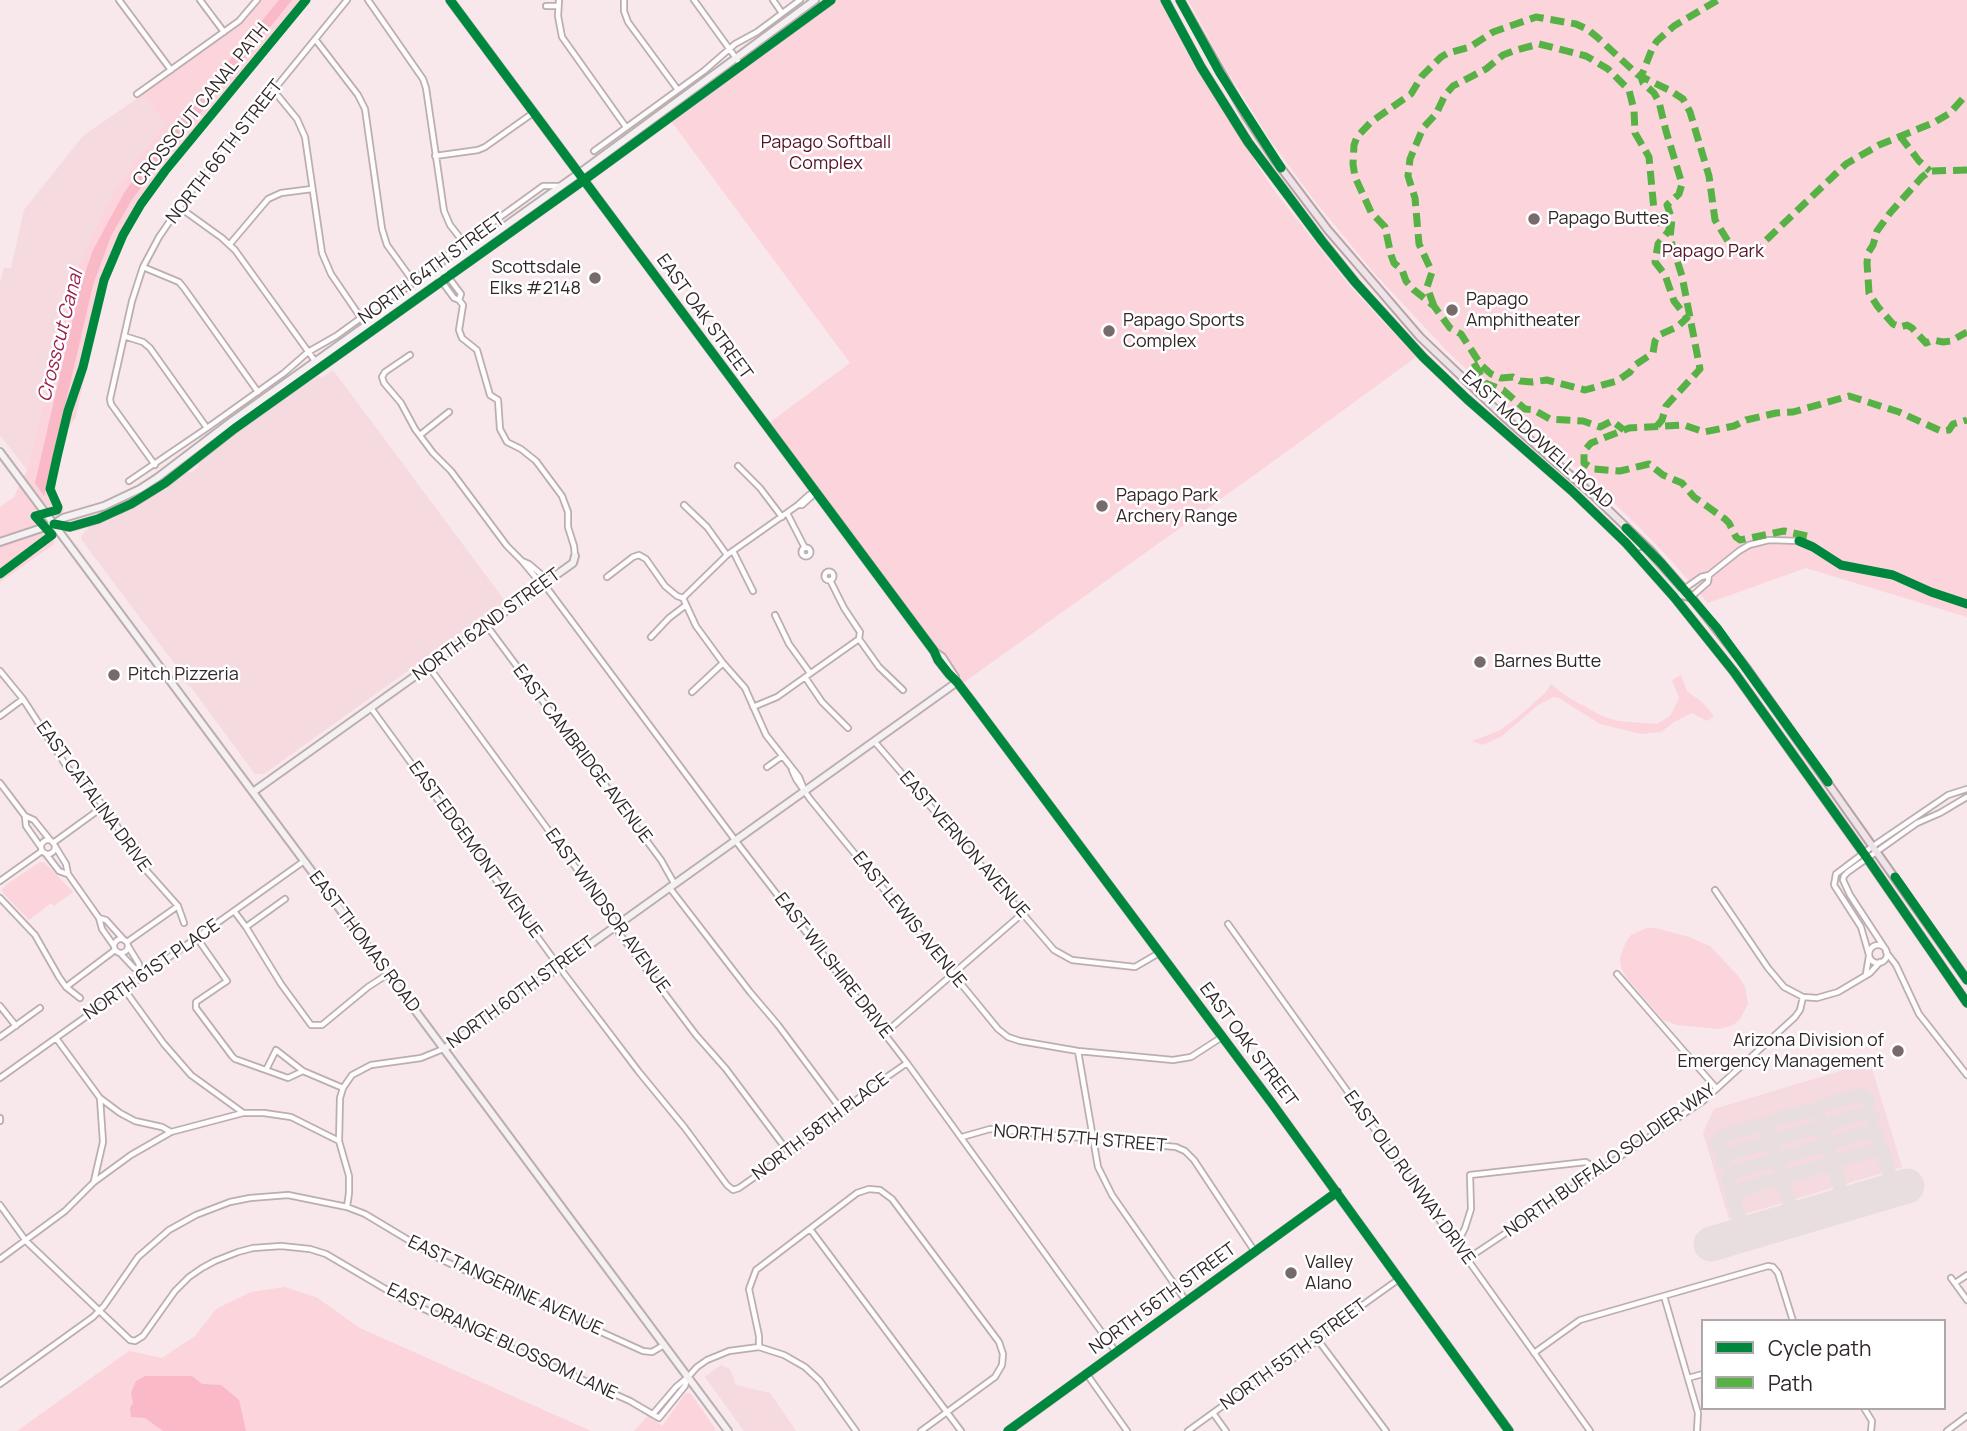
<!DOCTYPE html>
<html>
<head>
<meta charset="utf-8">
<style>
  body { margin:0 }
  #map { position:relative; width:1967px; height:1431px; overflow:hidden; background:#f8e8eb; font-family:Manrope,sans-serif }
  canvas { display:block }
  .legend { position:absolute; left:1701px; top:1319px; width:245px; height:91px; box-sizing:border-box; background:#fff; border:2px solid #ada8a9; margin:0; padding:9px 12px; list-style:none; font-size:21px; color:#312628 }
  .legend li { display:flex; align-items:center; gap:14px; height:35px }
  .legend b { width:35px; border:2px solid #ada8a9 }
</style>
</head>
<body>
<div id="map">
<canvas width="1967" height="1431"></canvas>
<ul class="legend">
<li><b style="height:9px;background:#00873e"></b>Cycle path</li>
<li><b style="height:9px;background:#56b245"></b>Path</li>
</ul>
</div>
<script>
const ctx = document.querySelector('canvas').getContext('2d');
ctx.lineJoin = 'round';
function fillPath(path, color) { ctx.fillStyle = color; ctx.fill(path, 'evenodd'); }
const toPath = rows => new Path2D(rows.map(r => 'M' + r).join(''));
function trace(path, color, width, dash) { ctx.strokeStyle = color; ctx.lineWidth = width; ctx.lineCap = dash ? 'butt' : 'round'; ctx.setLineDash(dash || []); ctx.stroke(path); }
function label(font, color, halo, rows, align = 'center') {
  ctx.font = font + ' Manrope,sans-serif'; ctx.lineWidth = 5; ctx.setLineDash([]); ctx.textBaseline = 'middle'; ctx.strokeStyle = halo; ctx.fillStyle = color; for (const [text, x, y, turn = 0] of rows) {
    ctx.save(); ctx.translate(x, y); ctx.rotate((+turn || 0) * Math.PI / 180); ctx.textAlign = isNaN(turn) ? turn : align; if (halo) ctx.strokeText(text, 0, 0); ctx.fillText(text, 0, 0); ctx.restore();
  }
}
fillPath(toPath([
  [142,95,165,124,122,180,103,211,75,273,27,470,0,435,0,283,4,268,11,268,24,210,83,136],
  [333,370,505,601,264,774,255,774,190,686,187,685,179,674,180,671,81,539,81,536,90,526,113,518,168,487,187,472,192,472,198,467,199,462,238,431,318,376,323,377],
  [1870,1062,1902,1167,1729,1219,1703,1133,1714,1109],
  [721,1365,730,1369,736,1385,770,1393,796,1431,744,1431,705,1377]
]), '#f5dadf');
fillPath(toPath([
  [257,0,309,0,152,193,123,239,109,273,100,305,76,416,69,428,56,480,56,493,64,510,53,545,0,582,0,507,14,497,27,470,75,273,103,211,122,180,165,124,142,95,137,94,239,21],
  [836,0,1159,0,1196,69,1273,189,1349,285,1416,357,1264,468,963,683,769,423,850,363,671,121],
  [1188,0,1967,0,1967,617,1806,568,1708,603,1668,557,1639,527,1591,481,1502,403,1446,350,1374,273,1314,200,1270,140,1226,69],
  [1681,675,1687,691,1703,703,1714,716,1707,721,1692,713,1674,722,1661,732,1641,734,1600,724,1559,698,1553,697,1538,705,1502,736,1483,745,1472,741,1499,731,1518,717,1545,693,1551,684,1569,698,1602,716,1618,721,1657,724,1670,716,1679,698,1672,680],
  [40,862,45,863,73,892,54,906,51,903,29,920,3,893,2,890,7,884],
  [1647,928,1655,928,1689,937,1710,946,1739,977,1745,987,1748,1004,1740,1019,1733,1025,1719,1029,1677,1025,1663,1020,1626,977,1621,967,1620,957,1626,942,1631,935],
  [284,1287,316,1297,360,1328,591,1431,17,1431,129,1351,162,1358,195,1336,216,1309,251,1292],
  [690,1393,717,1431,634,1431,648,1416,662,1426,685,1394]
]), '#fbd4dc');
fillPath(toPath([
  [279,0,292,0,150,175,131,201,111,236,93,285,44,496,35,483,80,288,93,250,124,193,149,158],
  [145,1376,192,1376,202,1384,221,1385,239,1400,246,1431,163,1431,145,1418,131,1417,130,1408,133,1403,131,1393,133,1388,136,1381]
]), '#f9b9c7');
trace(toPath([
  [1718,1145,1718,1140,1723,1136,1760,1125,1764,1125,1768,1130,1769,1125,1773,1120,1810,1110,1816,1111,1819,1115,1819,1111,1822,1106,1851,1097,1863,1095,1868,1101],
  [1881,1146,1894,1190],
  [1723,1163,1723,1158,1728,1154,1765,1143,1770,1144,1773,1148,1774,1142,1779,1139,1816,1128,1819,1129,1824,1133,1824,1128,1829,1124,1864,1113,1870,1115,1873,1119],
  [1833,1163,1845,1205],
  [1782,1178,1794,1219],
  [1728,1180,1729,1176,1734,1172,1771,1161,1776,1163,1779,1166,1780,1161,1784,1157,1821,1146,1825,1146,1829,1151,1830,1145,1835,1142,1863,1133,1874,1132,1878,1137],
  [1731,1190,1744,1234],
  [1734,1199,1734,1195,1739,1190,1776,1179,1782,1181,1784,1185,1785,1179,1790,1175,1818,1167,1829,1165,1835,1170,1836,1163,1840,1160,1875,1150,1880,1151,1884,1155]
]), '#e8dee0', 14);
trace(toPath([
  [1711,1244,1907,1186]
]), '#e8dee0', 35);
const street = toPath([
  [119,0,171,70],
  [200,0,224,32],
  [368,0,423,79,426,88,444,211,450,225,465,244],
  [559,0,558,16,562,37,626,127],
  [624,0,624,11,628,22,678,90],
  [694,0,741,65],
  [773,0,782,13],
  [546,6,558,6],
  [315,39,358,95,365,109,382,229,387,245,413,281],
  [274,91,297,119,305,137,322,253,331,274,361,318],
  [137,94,239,21,257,0],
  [594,151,704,71,735,44,757,32,800,0],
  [435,156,478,150,485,147,533,113],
  [179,207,222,238,235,250,315,361],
  [230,244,268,199,281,193,312,189],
  [143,267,179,282,184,288,258,392],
  [443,270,461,294,459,300],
  [437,275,454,298,459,300,463,305,459,330,462,338,477,350,490,395,498,400,500,429,507,442,521,449,536,461,562,496,568,512,568,527,574,546,575,556],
  [124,336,143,342,150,348,207,428],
  [410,355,385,372,382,377,384,383,401,403,415,429,433,453,451,471,507,546,522,561,537,579,544,584,735,840,907,1063,1116,1352],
  [420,435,449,412],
  [155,465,111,404,110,399,132,301,143,267,159,237,185,199,347,0],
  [738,466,760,488,782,517],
  [129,481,207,428,284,373,308,352,336,336,543,186,561,186],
  [684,505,707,527,727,555],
  [798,505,802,505,814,494],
  [787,513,805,548],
  '801.5 552a4.5 4.5 0 1 1 9 0a4.5 4.5 0 1 1-9 0Z',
  [733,551,753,591],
  [522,561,529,564,542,575,544,583],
  '824.5 576a4.5 4.5 0 1 1 9 0a4.5 4.5 0 1 1-9 0Z',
  [607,577,633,557,639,555,646,559,665,586,677,596,683,598,696,626,723,663,745,688,766,735,799,777,804,789],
  [830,580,844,608,860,632,859,639,879,667,903,690],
  [1684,589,1701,577,1709,575,1739,551,1749,545,1769,540,1799,541,1813,547,1841,565,1893,575,1931,592,1967,604],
  [1691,597,1708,582,1709,575],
  [683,598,727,555,798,505,809,495,815,493],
  [775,615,789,644,810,673],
  [487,626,661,860,674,883],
  [651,637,669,618,686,605],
  [429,667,612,917,619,933,696,1035,726,1069,789,1153],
  [0,671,23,699,67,767,93,793,111,816,138,861,178,906,184,923],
  [805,677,822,702,848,728],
  [692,692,723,663],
  [753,707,777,697,859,639],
  [371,708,563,972,639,1072,685,1128,727,1185,733,1190,739,1188,789,1153,843,1112,868,1090,907,1063],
  [0,716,23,699],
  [874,741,1054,950,1072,960,1135,967,1159,953],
  [767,767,781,757],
  [792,770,796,779,810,799,998,1029,1008,1037,1020,1041,1078,1051,1173,1060,1191,1057,1222,1037],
  [0,783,25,816,34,820,50,840],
  [25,817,26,826,40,846],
  '41 847a7 7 0 1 1 14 0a7 7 0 1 1-14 0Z',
  [53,843,104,806],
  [55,846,66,864,68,874,99,918,102,929,114,946],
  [46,854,59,871,67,874],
  [0,881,42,851],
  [669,887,750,992,778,1025,843,1112],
  [1715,890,1768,968,1784,987,1803,997,1817,998,1838,992,1870,973,1880,962],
  [0,898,35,935,59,977,66,987,80,998],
  [285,899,246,927,281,984,311,1025,322,1025,368,987,388,974],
  [234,911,246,927],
  [99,918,106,920,124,940],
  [1228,924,1590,1431],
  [197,938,227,981,196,1002,196,1008,232,1056,235,1059,288,1078,303,1071,343,1088],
  '114 946a7 7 0 1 1 14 0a7 7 0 1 1-14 0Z',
  [127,942,178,906],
  '1869 954a9 9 0 1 1 18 0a9 9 0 1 1-18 0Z',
  [128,946,139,964,139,969,143,975],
  [1884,947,1850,895,1843,880,1844,876,1848,872,1917,823,1940,813,1967,797],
  [1886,952,1896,965,1919,1014,1967,1075],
  [120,953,134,968,139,969],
  [1869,955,1861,927,1834,885,1836,874,1873,846,1948,795,1967,789],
  [1617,974,1716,1088],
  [1866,974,1869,956],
  [66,987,115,950],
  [124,989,164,1044,191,1075,242,1112],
  [0,1006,16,1026],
  [885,1033,1023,913],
  [0,1037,40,1008],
  [56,1038,100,1098,120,1113,135,1121,162,1127,171,1132],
  [1078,1051,1098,1167,1112,1195,1186,1301],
  [266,1070,276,1050,303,1071],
  [0,1078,304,861],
  [0,1118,0,1121],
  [962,1137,990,1129,1176,1147,1185,1151,1194,1160,1255,1252],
  [94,1181,103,1142,100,1098],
  [0,1205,26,1241,130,1340,135,1341,143,1336,175,1291,189,1277,202,1268,215,1261,238,1252,253,1248,281,1246,310,1249,326,1254,404,1300,630,1401,659,1418,685,1386,688,1377],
  [347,1207,349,1193,349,1176,339,1141,340,1098,343,1088,352,1075,371,1065,421,1058,443,1049],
  [810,1229,961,1431],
  [1457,1244,1465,1228,1471,1209,1470,1175,1586,1162,1598,1170],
  [0,1259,65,1211,94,1182,131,1155,171,1132,243,1113,264,1113,291,1117,339,1141],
  [1467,1259,1703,1101,1795,1017,1800,1010,1803,997],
  [1951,1278,1967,1300],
  [1955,1283,1967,1275],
  [1664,1296,1698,1413,1697,1431],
  [1318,1340,1386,1431],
  [759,1347,759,1336,749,1289,756,1270,857,1193,869,1189,880,1190,892,1199,999,1342,1003,1354,1002,1365,995,1377,921,1431],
  [1534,1353,1580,1320,1768,1266,1773,1267,1778,1273,1793,1321],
  [1086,1373,1127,1431],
  [1688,1378,1703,1374],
  [0,1384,93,1317,104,1306,138,1257,169,1230,196,1215,230,1202,250,1198,288,1195,347,1207,365,1214,440,1259,643,1351,652,1352,664,1345],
  [1864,1408,1872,1421,1871,1431],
  [1213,1413,1226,1431],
  [653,1414,676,1387,688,1377,697,1367,707,1360,729,1351,759,1347,784,1355,805,1367,820,1381,856,1431],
  [1188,1431,1257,1381,1302,1353,1336,1324,1399,1279],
  [1947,1431,1967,1416]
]);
const secondary = toPath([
  [450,0,934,651,938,660,949,674,957,682,973,703,1271,1102,1509,1431],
  [0,452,728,1431],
  [56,525,70,527,98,519,131,504,165,483,234,429,584,180,831,0],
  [0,542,54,524,63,518,104,506,140,489,157,478,232,421,585,169,815,0],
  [936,653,942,657,955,677],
  [253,792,538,588,573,563,575,556],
  [444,1049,957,682],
  [1008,1431,1337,1192]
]);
const primary = toPath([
  [1165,0,1201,67,1248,142,1322,241,1355,282,1423,357,1467,399,1571,490,1626,543,1674,597,1734,672,1867,858,1967,1003],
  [1180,0,1246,116,1275,160,1328,230,1420,337,1503,416,1593,495,1650,550,1691,597,1745,666,1967,980],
  [1641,554,1677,594,1689,597]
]);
trace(street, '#bbaeb1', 8);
trace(secondary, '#bbaeb1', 10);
trace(primary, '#b7a2a7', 10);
trace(street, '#fefcfc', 4.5);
trace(secondary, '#f5f0f1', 6);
trace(primary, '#eee4e7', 6);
trace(toPath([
  [1900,136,1919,161,1930,171],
  [1967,170,1930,171,1922,177,1890,213,1877,231,1873,245,1868,253,1867,263,1869,293,1878,307,1893,324,1900,327,1907,325,1912,328,1926,343,1933,340,1943,342,1951,341,1967,332],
  [1434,306,1427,287,1432,272,1419,244,1415,198,1408,176,1410,159,1423,128,1436,114,1445,95,1453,86,1486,69,1503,55,1516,50,1539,44,1586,56,1608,69,1629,90,1634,110,1635,133,1649,157,1655,221,1671,228,1658,244,1655,262,1665,275,1674,301,1687,318,1677,327,1659,335,1655,341,1653,353,1635,365,1630,372,1617,381,1585,390,1547,380,1532,382,1520,381,1513,377,1501,378,1491,374,1481,365,1461,334,1450,328,1434,306,1414,290,1406,281,1402,270,1394,263,1391,255,1385,227,1371,212,1355,177,1353,164,1354,145,1357,137,1371,122,1411,94,1422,76,1441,57,1448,53,1470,47,1493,32,1536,17,1576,24,1587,29,1597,37,1638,75,1671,91,1683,99,1690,112,1709,176,1715,220,1734,251,1749,253,1760,246,1846,164,1879,145,1935,122,1950,113,1967,94],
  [1474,363,1485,383,1503,390,1525,409,1534,410,1550,419,1583,421,1600,427,1612,421,1624,430],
  [1657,426,1662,420,1666,406,1700,369,1682,276,1670,238,1672,219,1667,205,1679,194,1682,184,1666,131,1659,102,1654,93,1643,83,1641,77,1652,49,1657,41,1674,26,1718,0],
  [1807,536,1784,531,1740,540,1736,537,1729,523,1725,519,1694,497,1682,483,1663,475,1649,464,1620,471,1593,469,1584,463,1584,451,1591,443,1629,428,1684,425,1704,432,1734,426,1746,420,1776,413,1793,412,1849,396,1899,412,1941,431,1949,430,1953,424,1967,420]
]), '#56b245', 7, [14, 7]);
trace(toPath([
  [450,0,934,651,938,660,949,674,957,682,973,703,1271,1102,1509,1431],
  [1165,0,1201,67,1248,142,1322,241,1355,282,1423,357,1467,399,1571,490,1626,543,1674,597,1734,672,1867,858,1967,1003],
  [1180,0,1220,73,1281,168],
  [54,524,70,527,98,519,131,504,165,483,234,429,584,180,831,0],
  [1626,528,1661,563,1717,628,1828,782],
  [1799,541,1813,547,1841,565,1893,575,1931,592,1967,604],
  [0,574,52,535,35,516,57,510,58,507,50,489,57,457,68,411,83,367,104,280,123,235,141,204,165,171,306,0],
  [1895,877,1967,980],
  [1008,1431,1337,1192]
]), '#00873e', 9);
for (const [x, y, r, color] of [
  [1534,219,7,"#776a6c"],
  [595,278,7,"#776a6c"],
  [1452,310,7,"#776a6c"],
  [1109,331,7,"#776a6c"],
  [1102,506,7,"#776a6c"],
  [1480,662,7,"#776a6c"],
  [114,675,7,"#776a6c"],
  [1898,1051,7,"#776a6c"],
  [1291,1273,7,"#776a6c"]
]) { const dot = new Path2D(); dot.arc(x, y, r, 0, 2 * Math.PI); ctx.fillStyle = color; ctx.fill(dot); trace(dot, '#fff', 2.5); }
label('18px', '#312628', '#fff', [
  ["CROSSCUT CANAL PATH",201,105,-51],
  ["NORTH 66TH STREET",225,152,-52],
  ["NORTH 64TH STREET",432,269,-36],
  ["EAST OAK STREET",704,317,54],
  ["EAST MCDOWELL ROAD",1537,440,42],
  ["NORTH 62ND STREET",487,625,-36],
  ["EAST CAMBRIDGE AVENUE",582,754,53],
  ["EAST CATALINA DRIVE",93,797,54],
  ["EAST VERNON AVENUE",964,845,49],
  ["EAST EDGEMONT AVENUE",475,850,54],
  ["EAST WINDSOR AVENUE",607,911,54],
  ["EAST LEWIS AVENUE",909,920,51],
  ["EAST THOMAS ROAD",364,942,53],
  ["EAST WILSHIRE DRIVE",833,966,52],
  ["NORTH 61ST PLACE",152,970,-35],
  ["NORTH 60TH STREET",521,993,-36],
  ["EAST OAK STREET",1248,1045,53],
  ["NORTH 58TH PLACE",821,1127,-37],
  ["NORTH 57TH STREET",1080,1139,5],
  ["NORTH BUFFALO SOLDIER WAY",1610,1161,-35],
  ["EAST OLD RUNWAY DRIVE",1409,1178,54],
  ["EAST TANGERINE AVENUE",505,1286,25],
  ["NORTH 56TH STREET",1163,1299,-36],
  ["EAST ORANGE BLOSSOM LANE",502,1342,25],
  ["NORTH 55TH STREET",1294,1355,-36]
]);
label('18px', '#521227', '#fff', [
  ["Papago Softball",826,143],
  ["Complex",826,164],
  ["Papago Park",1713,252]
]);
label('18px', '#312628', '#fff', [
  ["Papago Buttes",1548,219],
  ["Scottsdale",581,268,"right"],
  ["Elks #2148",581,289,"right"],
  ["Papago",1466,300],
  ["Amphitheater",1466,321],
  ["Papago Sports",1123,321],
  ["Complex",1123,342],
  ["Papago Park",1116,496],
  ["Archery Range",1116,517],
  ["Barnes Butte",1494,662],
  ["Pitch Pizzeria",128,675],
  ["Arizona Division of",1884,1041,"right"],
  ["Emergency Management",1884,1062,"right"],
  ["Valley",1305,1263],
  ["Alano",1305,1284]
], 'left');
label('italic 19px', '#9a214b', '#fff', [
  ["Crosscut Canal",61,336,-76]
]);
</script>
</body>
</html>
